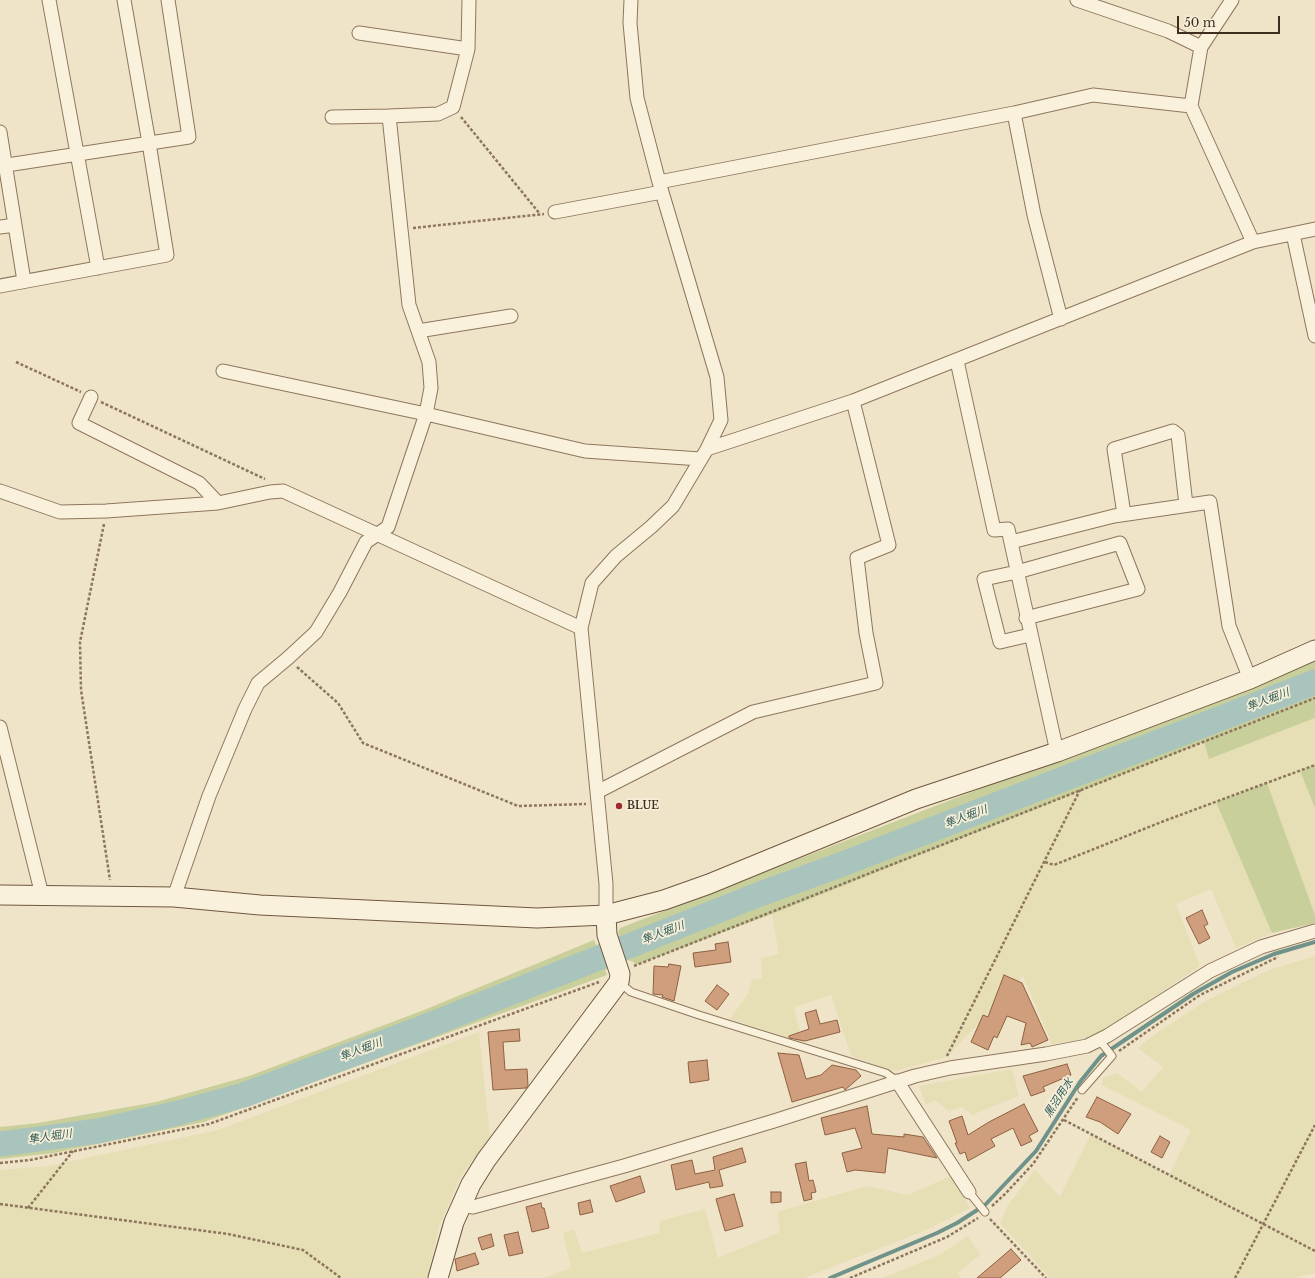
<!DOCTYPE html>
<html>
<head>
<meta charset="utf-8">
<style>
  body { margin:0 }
  #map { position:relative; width:1315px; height:1278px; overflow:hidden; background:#f0e4c8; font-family:"Libre Baskerville",serif }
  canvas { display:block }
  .scale { position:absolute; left:1177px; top:16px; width:103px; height:18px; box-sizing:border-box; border:2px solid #3d2e20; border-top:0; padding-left:5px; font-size:12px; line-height:14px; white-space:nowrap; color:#3d2e20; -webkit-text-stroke:3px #f7eed8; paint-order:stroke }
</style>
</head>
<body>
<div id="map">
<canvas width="1315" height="1278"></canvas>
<div class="scale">50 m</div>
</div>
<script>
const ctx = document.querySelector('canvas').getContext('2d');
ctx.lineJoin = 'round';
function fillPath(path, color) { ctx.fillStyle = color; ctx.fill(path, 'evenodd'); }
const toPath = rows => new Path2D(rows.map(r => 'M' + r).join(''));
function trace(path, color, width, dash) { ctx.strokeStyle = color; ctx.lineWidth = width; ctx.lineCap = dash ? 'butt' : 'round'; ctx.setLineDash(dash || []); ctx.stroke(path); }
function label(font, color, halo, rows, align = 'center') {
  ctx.font = font + ' "Libre Baskerville","Noto Sans JP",serif'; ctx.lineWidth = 3.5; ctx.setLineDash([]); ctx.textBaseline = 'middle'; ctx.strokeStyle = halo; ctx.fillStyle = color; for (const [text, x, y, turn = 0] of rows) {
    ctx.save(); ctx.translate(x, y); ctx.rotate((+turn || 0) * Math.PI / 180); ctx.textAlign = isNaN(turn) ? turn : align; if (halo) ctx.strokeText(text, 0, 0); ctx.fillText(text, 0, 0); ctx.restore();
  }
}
fillPath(toPath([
  [1315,718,1315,765,1300,771,1315,808,1315,915,1267,783,1216,802,1272,933,1236,948,1211,889,1176,904,1200,966,1113,1025,1093,1035,1074,1041,1052,1044,1023,976,947,1057,895,1071,858,1059,851,1055,831,995,794,1007,802,1042,730,1019,748,994,752,979,762,978,761,958,779,954,772,914,1204,742,1209,759],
  [1315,956,1315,1273,1294,1278,1050,1278,1000,1223,1008,1205,1035,1170,1060,1197,1091,1134,1169,1175,1191,1130,1102,1085,1103,1078,1117,1073,1142,1092,1163,1067,1138,1048,1151,1037,1209,999,1269,970],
  [479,1032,490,1138,462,1174,439,1226,427,1278,0,1278,0,1170,48,1166,218,1130],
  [1012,1069,1019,1096,972,1115,962,1107,948,1111,935,1100,926,1105,919,1086],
  [951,1176,970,1208,924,1231,804,1278,544,1278,571,1268,563,1233,574,1229,582,1253,659,1233,660,1221,705,1209,718,1258,780,1232,777,1212,867,1186,908,1195],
  [968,1236,980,1255,957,1273,961,1278,882,1278,939,1255]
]), '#e6deb5');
fillPath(toPath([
  [1315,659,1315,671,1101,757,1042,776,317,1060,198,1099,51,1129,0,1135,0,1127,38,1123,156,1102,249,1076,424,1010,594,940,596,945,619,936,618,932,620,928],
  [1315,688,1315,718,1209,759,1204,742,772,914,636,965,633,962,628,960,605,970,607,975,204,1122,54,1153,0,1159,0,1151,99,1138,213,1113,402,1043,626,954,785,895],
  [1315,765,1315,808,1300,771],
  [1267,783,1315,915,1315,923,1272,933,1216,802]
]), '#c9cf9b');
trace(toPath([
  [830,1278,937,1233,957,1223,985,1205,1036,1151,1080,1082,1101,1056,1193,994,1232,972,1274,954,1315,942]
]), '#6f938a', 4);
trace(toPath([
  [0,1144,98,1131,178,1113,244,1095,422,1028,760,894,840,865,1315,682]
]), '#a9c4bc', 25);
const building = toPath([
  [1202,910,1208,924,1204,926,1210,938,1199,944,1186,918,1202,910],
  [728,942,731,962,695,967,693,953,716,950,715,944,728,942],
  [669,964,681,966,674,1001,662,997,663,995,653,994,654,966,668,967,669,964],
  [1004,975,1022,983,1048,1040,1032,1047,1030,1043,1021,1045,1026,1023,1007,1016,997,1038,994,1036,988,1050,971,1042,983,1015,988,1017,1004,975],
  [717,985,729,994,717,1010,705,1001,717,985],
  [816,1010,820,1024,837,1020,840,1032,805,1041,789,1038,789,1036,809,1029,805,1013,816,1010],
  [519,1029,520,1041,503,1042,505,1070,527,1069,528,1085,526,1088,493,1090,488,1032,519,1029],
  [778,1053,799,1055,806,1079,821,1075,832,1065,856,1070,861,1076,845,1090,843,1087,792,1102,778,1053],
  [707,1060,709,1080,690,1083,688,1062,707,1060],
  [1067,1064,1071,1075,1043,1087,1045,1091,1031,1096,1023,1076,1067,1064],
  [1097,1097,1131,1114,1118,1134,1100,1122,1086,1117,1097,1097],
  [1024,1104,1038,1131,1029,1136,1032,1141,1021,1146,1013,1128,991,1139,995,1146,968,1161,965,1152,960,1154,955,1143,957,1143,949,1121,962,1116,968,1135,989,1122,1024,1104],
  [867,1106,872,1134,904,1137,904,1134,923,1137,937,1158,888,1148,885,1173,855,1170,847,1172,842,1153,862,1148,855,1128,825,1135,821,1118,867,1106],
  [1160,1136,1170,1142,1162,1158,1151,1152,1160,1136],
  [742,1148,746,1162,719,1170,723,1186,710,1188,709,1182,676,1190,671,1165,692,1160,695,1174,715,1170,713,1157,742,1148],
  [806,1162,809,1181,813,1180,816,1192,811,1193,812,1199,804,1201,795,1164,806,1162],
  [640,1176,645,1192,616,1202,610,1186,640,1176],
  [771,1192,781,1192,781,1202,771,1203,771,1192],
  [734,1194,743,1226,725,1231,716,1199,734,1194],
  [590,1200,593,1212,580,1215,578,1203,590,1200],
  [541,1203,542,1208,544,1208,549,1228,532,1232,526,1207,541,1203],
  [518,1232,523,1253,509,1256,504,1235,518,1232],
  [491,1234,494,1246,482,1250,478,1238,491,1234],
  [1011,1249,1021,1260,1000,1278,977,1278,1011,1249],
  [475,1253,479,1264,457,1271,455,1259,475,1253]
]);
fillPath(building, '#cf9f7d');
trace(building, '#8d5f41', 1);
const lane = toPath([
  [619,982,631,992,699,1015,886,1073,897,1081],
  [1082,1090,1112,1056,1100,1041],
  [969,1192,985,1212]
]);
const street = toPath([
  [49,0,98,268],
  [1077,0,1168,31,1201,47],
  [1232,0,1201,47,1191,106,1253,242],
  [359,33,468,49],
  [1014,113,1034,215,1061,319],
  [332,117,389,116],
  [0,132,24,281],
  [0,166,189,137,168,0],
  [659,182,1014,113,1093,95,1191,106],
  [555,212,662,192],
  [0,227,15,225],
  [1293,234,1315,336],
  [0,286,167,255,149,143,124,0],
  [418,331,511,316],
  [957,361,994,530,1008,529,1057,752],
  [223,371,426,414,585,451,700,459],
  [91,397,79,423,199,483,218,503],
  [707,449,853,401,1253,242,1315,229],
  [0,491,60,512,106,511,218,503,270,492,283,491,581,628],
  [1124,514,1114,449,1173,431,1178,435,1186,505],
  [1011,542,1114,516,1210,502,1229,626,1250,679],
  [1026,618,1138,589,1120,543,1017,572,984,579,1000,642,1030,635],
  [0,727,42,895],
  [597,792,753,712,876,683,866,633,857,558,889,545,853,401],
  [174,897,209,796,245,709,258,683,288,658,316,632,340,592,366,542,388,527,426,414,431,388,429,362,409,305,389,116,438,114,453,107,468,49,469,0],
  [606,915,606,884,581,628,592,583,616,556,651,527,673,506,707,449,721,420,717,377,659,182,637,98,630,23,631,0],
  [897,1081,969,1192],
  [461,1205,473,1207,624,1166,774,1121,915,1076,950,1068,1046,1054,1087,1046,1107,1036,1210,971,1261,947,1315,931]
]);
const secondary = toPath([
  [0,895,174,897,260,905,537,918,606,915,664,900,709,884,916,799,1057,752,1250,679,1315,650],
  [438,1278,454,1222,471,1184,486,1160,619,982,620,974,607,935,606,915]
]);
trace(lane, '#8d765c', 9);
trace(street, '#8d765c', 15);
trace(secondary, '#6f573f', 21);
trace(toPath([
  [461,117,540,214],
  [413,228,544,214],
  [16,362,81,392],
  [101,402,265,479],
  [104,524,80,642,81,690,110,880],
  [297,667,338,703,363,743,518,806,586,804],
  [1045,862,1054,865,1164,821,1315,765],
  [634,966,1315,698],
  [1119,1051,1200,995,1278,957],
  [947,1056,1080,790],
  [1064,1120,1315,1251],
  [0,1163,30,1160,209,1124,599,982],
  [0,1204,228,1234,303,1250,341,1278],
  [992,1206,1005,1194,1033,1164,1078,1097],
  [28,1208,73,1151],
  [990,1219,1046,1278],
  [850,1278,947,1237,978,1218],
  [1235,1278,1315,1125]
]), '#8d765c', 2.5, [3, 2]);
trace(lane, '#faf1dc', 7);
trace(street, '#faf1dc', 13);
trace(secondary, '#faf1dc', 19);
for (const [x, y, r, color] of [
  [619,806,4,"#9e2a2b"]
]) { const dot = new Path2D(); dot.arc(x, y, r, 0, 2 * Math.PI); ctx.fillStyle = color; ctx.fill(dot); trace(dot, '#f7eed8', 1.5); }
label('bold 10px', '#3d2e20', '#f7eed8', [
  ["BLUE",627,806]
], 'left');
label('italic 11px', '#2f5d5a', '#f7eed8', [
  ["隼人堀川",1268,700,-21],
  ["隼人堀川",966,817,-21],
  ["隼人堀川",663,933,-21],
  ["隼人堀川",361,1050,-21],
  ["黒沼用水",1059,1098,-57],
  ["隼人堀川",50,1137,-8]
]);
</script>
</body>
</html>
